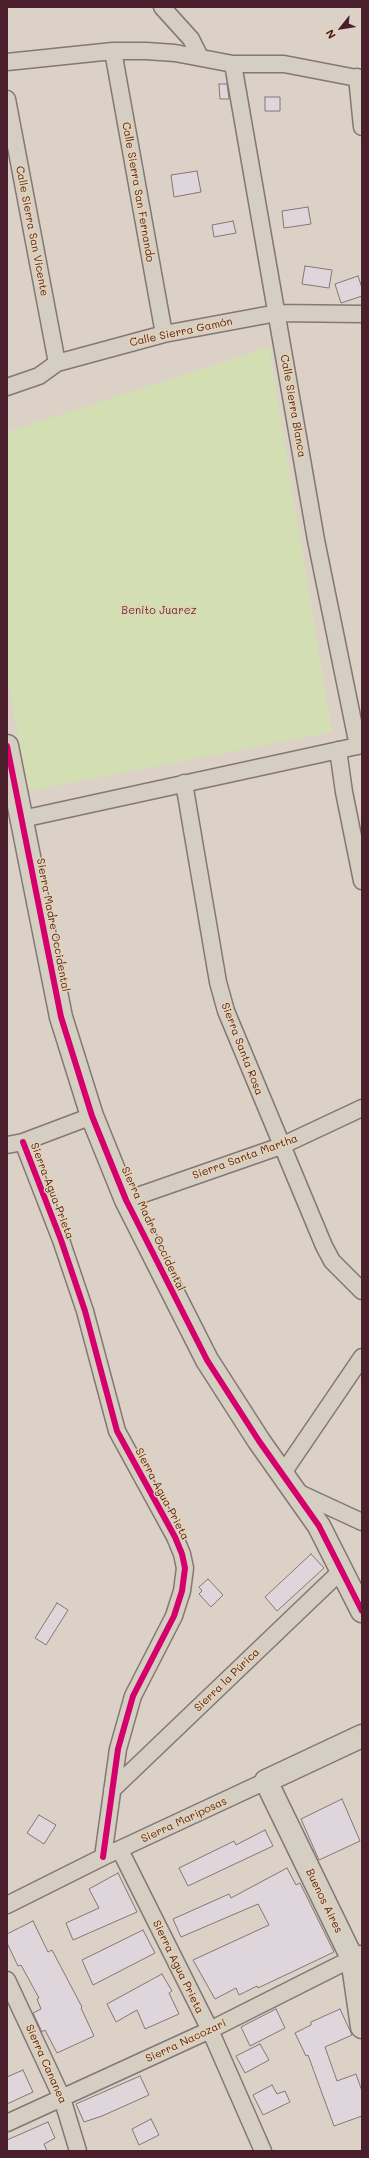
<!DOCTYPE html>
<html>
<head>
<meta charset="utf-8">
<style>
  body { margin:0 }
  #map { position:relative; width:369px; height:2158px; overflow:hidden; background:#dcd1c7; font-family:Mali,sans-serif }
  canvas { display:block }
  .frame { position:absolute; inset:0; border:8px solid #4a1f2b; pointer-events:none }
  .north { position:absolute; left:321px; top:8px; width:40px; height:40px; -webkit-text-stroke:3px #e6d2b0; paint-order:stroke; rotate:240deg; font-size:11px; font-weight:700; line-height:16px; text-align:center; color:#4a1f2b }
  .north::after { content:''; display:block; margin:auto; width:14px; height:18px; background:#4a1f2b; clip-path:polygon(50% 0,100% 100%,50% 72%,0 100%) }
</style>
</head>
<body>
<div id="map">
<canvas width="369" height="2158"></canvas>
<div class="frame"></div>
<div class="north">N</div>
</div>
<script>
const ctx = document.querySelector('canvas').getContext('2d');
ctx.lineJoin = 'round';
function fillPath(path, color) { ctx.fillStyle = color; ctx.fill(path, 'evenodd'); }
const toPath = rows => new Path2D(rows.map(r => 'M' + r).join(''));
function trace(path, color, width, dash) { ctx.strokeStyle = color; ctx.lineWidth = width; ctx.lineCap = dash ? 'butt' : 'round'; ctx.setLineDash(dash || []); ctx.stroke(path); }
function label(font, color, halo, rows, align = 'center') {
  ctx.font = font + ' Mali,sans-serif'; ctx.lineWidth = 3; ctx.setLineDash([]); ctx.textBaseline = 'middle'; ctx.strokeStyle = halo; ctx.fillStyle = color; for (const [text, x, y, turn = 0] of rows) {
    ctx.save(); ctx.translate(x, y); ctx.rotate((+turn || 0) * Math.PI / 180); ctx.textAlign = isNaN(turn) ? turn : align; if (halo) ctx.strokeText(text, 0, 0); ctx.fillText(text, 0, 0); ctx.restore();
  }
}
fillPath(toPath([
  [269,347,332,732,29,791,7,678,7,436,10,431]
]), '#d3deb2');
const building = toPath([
  [219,84,227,84,229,99,220,99,219,84],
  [265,97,280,97,280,111,265,111,265,97],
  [197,171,201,192,174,197,171,175,197,171],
  [308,207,311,224,284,228,282,211,308,207],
  [233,221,236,233,214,237,212,225,233,221],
  [305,266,332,270,329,288,302,284,305,266],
  [358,276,362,288,362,296,341,303,335,284,358,276],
  [311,1554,324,1568,277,1611,265,1597,311,1554],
  [208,1579,223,1595,211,1607,199,1594,202,1591,199,1587,208,1579],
  [57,1603,68,1610,46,1645,35,1638,57,1603],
  [342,1799,360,1841,319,1860,301,1819,342,1799],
  [39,1815,56,1825,44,1844,27,1833,39,1815],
  [265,1830,273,1846,188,1886,179,1868,234,1841,236,1845,265,1830],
  [287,1868,296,1885,300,1883,334,1952,258,1988,257,1986,239,1995,236,1988,215,1999,193,1960,269,1925,258,1904,181,1937,173,1919,229,1894,231,1898,287,1868],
  [118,1873,137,1912,73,1940,66,1923,99,1908,89,1889,118,1873],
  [33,1921,48,1952,52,1950,82,2007,81,2008,94,2036,57,2053,45,2030,42,2032,33,2013,41,2009,37,1999,39,1998,21,1965,18,1966,7,1943,7,1934,33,1921],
  [143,1930,155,1953,93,1985,82,1960,143,1930],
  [162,1974,172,1991,169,1993,179,2014,145,2029,137,2010,116,2022,107,2004,162,1974],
  [276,2009,285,2028,250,2046,241,2027,276,2009],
  [340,2009,352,2035,325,2047,337,2081,356,2074,362,2091,362,2116,334,2126,308,2055,306,2056,295,2033,311,2025,311,2022,340,2009],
  [260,2044,269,2060,245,2073,236,2056,260,2044],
  [23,2070,33,2092,7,2104,7,2077,23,2070],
  [140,2076,149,2095,102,2116,84,2122,76,2104,140,2076],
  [272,2085,277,2094,285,2091,290,2102,263,2115,253,2095,272,2085],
  [151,2119,159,2135,139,2145,132,2129,151,2119],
  [48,2122,55,2138,44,2144,47,2151,7,2151,7,2140,48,2122]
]);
fillPath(building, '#ded6db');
trace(building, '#847774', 1);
const street = toPath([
  [162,7,191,39,200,57],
  [113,51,164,334],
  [7,62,113,51,146,51,175,53,233,64,284,64,362,79],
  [233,64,316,540,358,746],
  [357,77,362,127],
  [7,99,57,363],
  [7,387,39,376,57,363,164,334,277,313,362,314],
  [338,750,344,792,362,881],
  [184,783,218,982,226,1011,324,1246,332,1261,362,1291],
  [22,819,362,745],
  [23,1142,61,1240,85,1311,117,1431,175,1537,182,1554,185,1568,182,1591,174,1616,133,1696,118,1749,103,1857],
  [7,1145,23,1142,92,1116],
  [126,1200,281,1146,362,1108],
  [283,1473,362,1357],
  [295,1491,362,1522],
  [112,1790,342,1570],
  [120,1850,210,2030,263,2151],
  [7,1905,103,1857,266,1781],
  [7,1980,62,2098,78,2151],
  [7,2123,210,2030,361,1954]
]);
const secondary = toPath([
  [7,746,61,1017,92,1116,126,1200,207,1360,259,1441,319,1526,362,1611],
  [362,1736,266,1781,352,1958,362,2027]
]);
trace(street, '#847774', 19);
trace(secondary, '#847774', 25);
trace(street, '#d5cec3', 16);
trace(secondary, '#d5cec3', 22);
trace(toPath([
  [7,746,61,1017,92,1116,126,1200,207,1360,259,1441,319,1526,362,1611],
  [23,1142,61,1240,85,1311,117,1431,175,1537,182,1554,185,1568,182,1591,174,1616,133,1696,118,1749,103,1857]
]), '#d6006c', 6);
label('11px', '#4a1f2b', '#e6d2b0', [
  ["Calle Sierra San Fernando",138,192,80],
  ["Calle Sierra San Vicente",32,231,79],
  ["Calle Sierra Gamón",181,332,-12],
  ["Calle Sierra Blanca",293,406,80],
  ["Sierra Madre Occidental",53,925,79],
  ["Sierra Santa Rosa",242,1049,69],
  ["Sierra Santa Martha",245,1157,-20],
  ["Sierra Agua Prieta",52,1191,69],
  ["Sierra Madre Occidental",153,1229,65],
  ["Sierra Agua Prieta",162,1494,62],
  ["Sierra la Púrica",227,1680,-44],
  ["Sierra Mariposas",184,1820,-25],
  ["Buenos Aires",324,1901,64],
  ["Sierra Agua Prieta",178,1967,64],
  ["Sierra Nacozari",186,2041,-25],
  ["Sierra Cananea",46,2064,66]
]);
label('11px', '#573337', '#e6d2b0', [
  ["Benito Juarez",159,611]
]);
</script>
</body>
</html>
